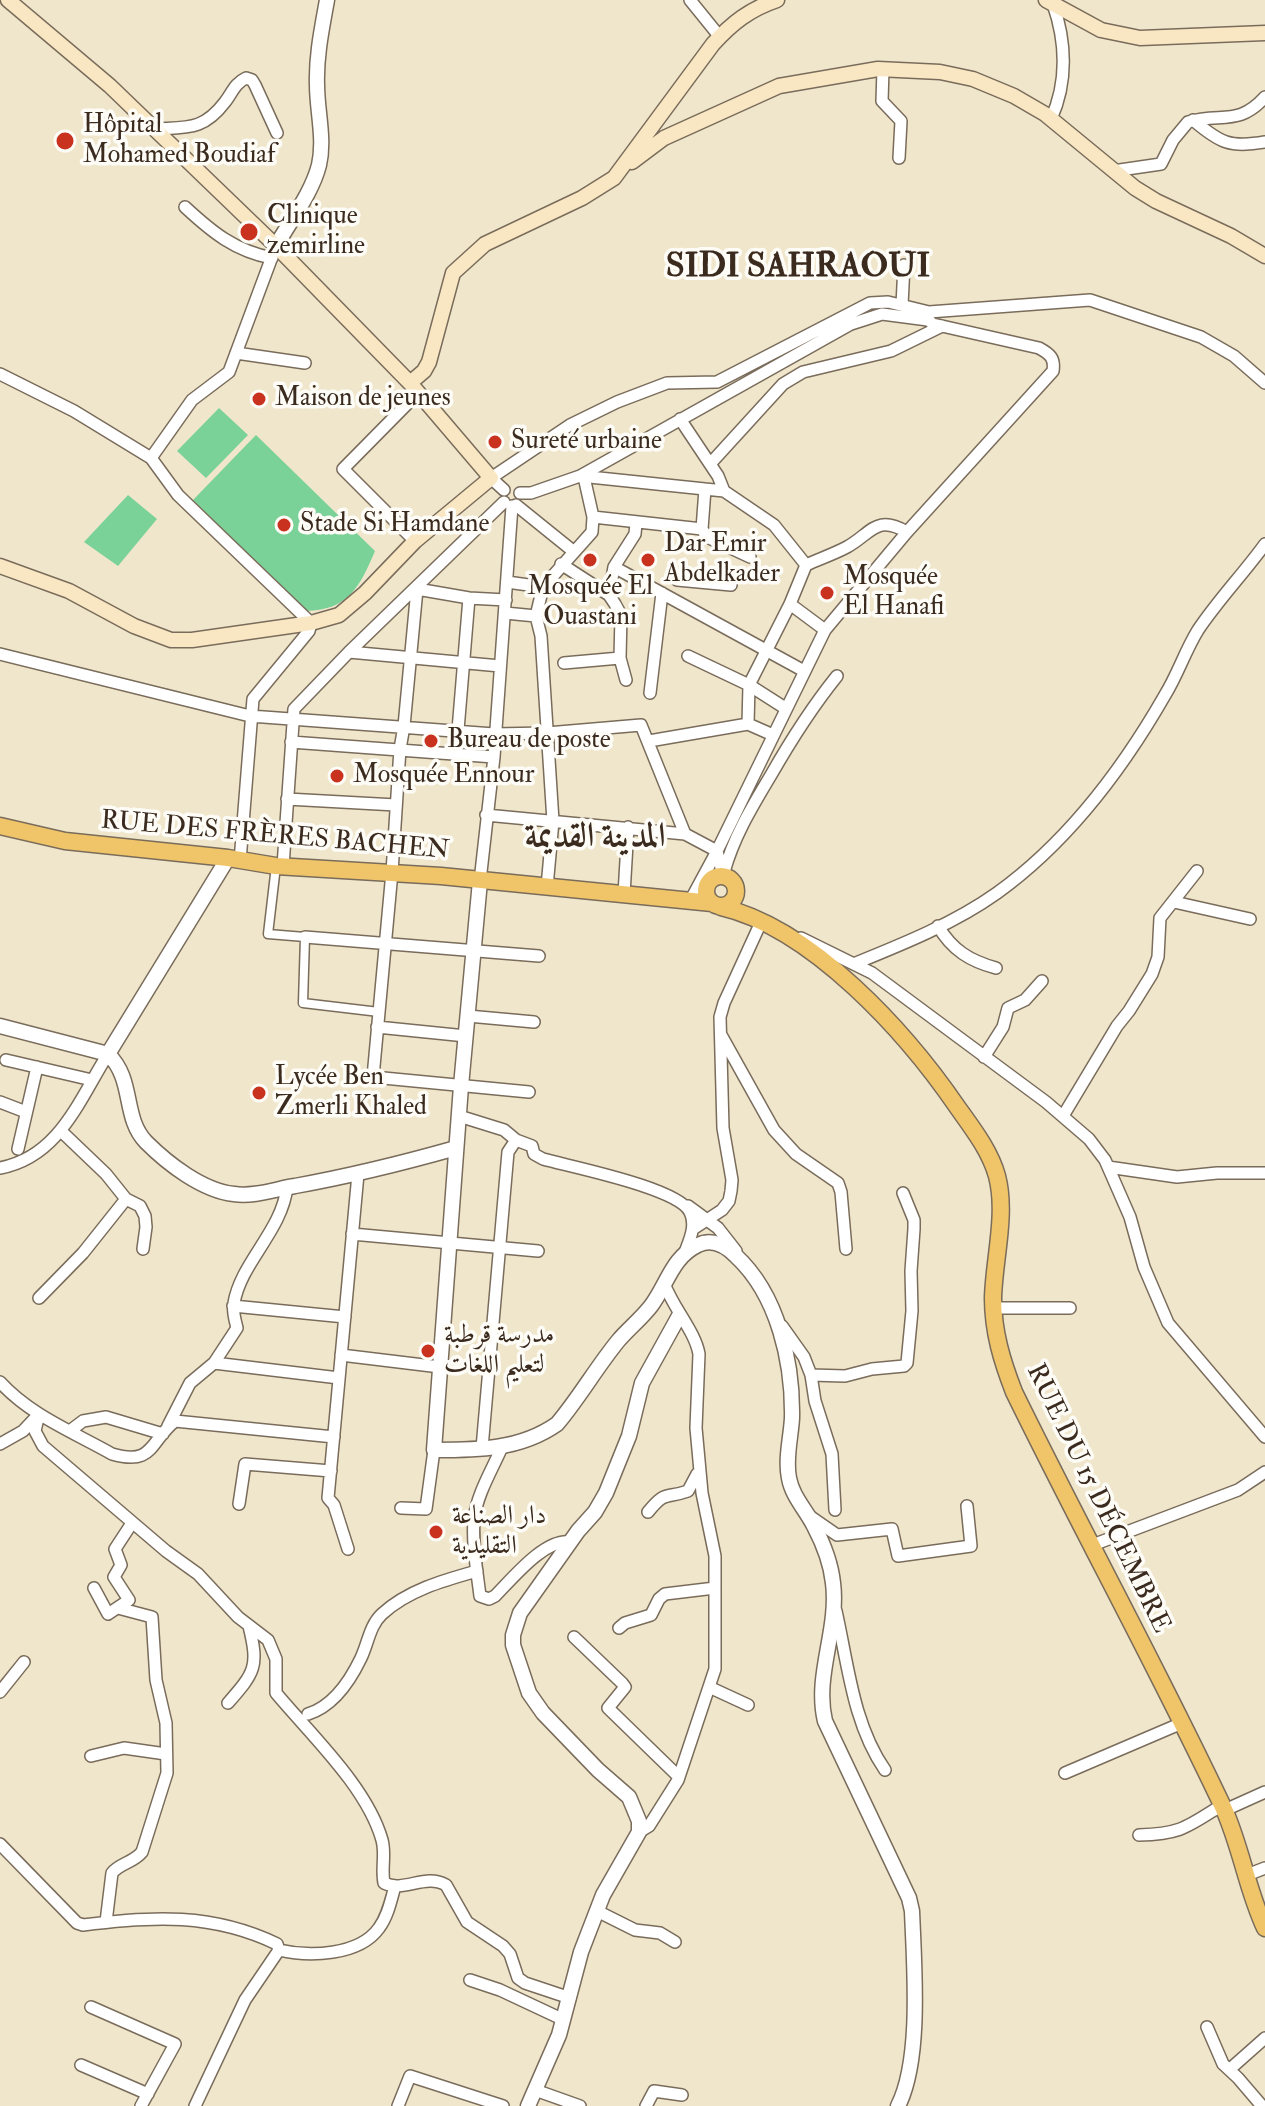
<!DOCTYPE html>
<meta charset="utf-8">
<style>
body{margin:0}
canvas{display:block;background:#f0e6cc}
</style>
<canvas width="1265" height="2106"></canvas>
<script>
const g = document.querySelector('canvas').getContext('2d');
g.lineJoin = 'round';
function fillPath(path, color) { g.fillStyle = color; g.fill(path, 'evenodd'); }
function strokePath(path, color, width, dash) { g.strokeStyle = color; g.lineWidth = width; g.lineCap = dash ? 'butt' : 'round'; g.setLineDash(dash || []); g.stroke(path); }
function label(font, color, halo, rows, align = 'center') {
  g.font = font + ' "IM FELL Double Pica",Amiri,serif'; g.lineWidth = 7; g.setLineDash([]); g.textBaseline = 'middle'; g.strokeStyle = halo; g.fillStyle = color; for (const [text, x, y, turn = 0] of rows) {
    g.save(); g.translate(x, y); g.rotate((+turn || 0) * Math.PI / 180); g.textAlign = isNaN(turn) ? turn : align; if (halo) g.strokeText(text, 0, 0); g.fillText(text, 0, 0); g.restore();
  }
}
const green = new Path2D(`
 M219 408 248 435 206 478 177 451Z
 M256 435 375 551C360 586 349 610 306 611L193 500Z
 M128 495 157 519 118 566 84 542Z`);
const pedestrian = new Path2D(`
 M276 866 268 934 305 937 303 1003 379 1012`);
const minor = new Path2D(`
 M690 0 720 37
 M883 69 882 101 901 121 899 158
 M1051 119C1068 82 1066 41 1053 4
 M1193 120C1220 143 1230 148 1265 142
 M154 129C187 127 203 131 225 102 232 93 235 83 246 78L252 80 255 85 277 133
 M1113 171 1161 164 1173 140 1188 122C1221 112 1238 127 1265 97
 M185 207C212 232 235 251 272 258
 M902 305 904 265
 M236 353 305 363
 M0 374 74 411 151 458 178 495 311 623 309 631 253 699 240 861
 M680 419 718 476 724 491 774 525 806 565C819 559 834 554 847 547 872 533 876 514 907 532
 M151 458 192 400 229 372 276 246
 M710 464 783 384 803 372 891 351 942 326
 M580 476 724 491
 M504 490 491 478 570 425 617 402 667 383 717 382 870 303 888 302 929 312
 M520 493H531L580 476 851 324 882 314 928 320
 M516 505 573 551
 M593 517 702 529 705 489
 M702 529 707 537 750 557
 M415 541 343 469 418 393
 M561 564 609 595 615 604 621 615 620 658 626 680
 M614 567 804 671
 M677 580 731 585
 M507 582 543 587
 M609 595 614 567 635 534 636 523
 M506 600 469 598 417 589 404 726 400 749 392 872 373 1077 529 1092
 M790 604 825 630
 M505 613 536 616 541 636 553 821 547 887
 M536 616 543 587 592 532 593 517 584 477
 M349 652 500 666
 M0 654 250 716 494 734 547 733 641 725 685 834
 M688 656 749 685 785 708
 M564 663 620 658
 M650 693 662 593
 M748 724 749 685 790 604 806 565
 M649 741 748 724 773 735
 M291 742 494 757
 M456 754 469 598
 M287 799 396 805
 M486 815 685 834 717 851 690 901
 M283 866 294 709 349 652 504 502
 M724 872C734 836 752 807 771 775 791 740 812 707 837 676
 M723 876 717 851 825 630 907 532 1053 371C1055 358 1050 354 1039 348L933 324 928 320 929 312 1090 300 1201 337 1234 356 1265 383
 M480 881 494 757 512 506
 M624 894 628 827
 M1174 902 1250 919
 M938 926C952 950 970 961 996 968
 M305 937 539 956
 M801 938 872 973 1046 1102 1089 1139 1105 1160 1130 1217 1144 1267 1168 1323 1265 1437
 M856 963C903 944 955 923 997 893 1068 842 1122 770 1165 695 1178 674 1185 651 1198 630 1218 600 1244 573 1265 544
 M468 1016 534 1022
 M377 1027 466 1036
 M721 1035 774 1130 796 1154 838 1183 841 1192 846 1249
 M984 1057 1003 1027 1008 1008 1025 1000 1042 981
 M6 1060 92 1080
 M0 1102 26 1112
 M459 1116 504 1130 516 1140 532 1146 534 1154 543 1159C572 1167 678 1188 690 1212 697 1226 689 1241 684 1255
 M1063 1116 1117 1026 1129 1011 1152 974 1158 957 1160 918 1197 871
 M61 1131 106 1174 126 1199 140 1206 145 1216 146 1227 143 1249
 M18 1149 37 1067
 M1108 1167 1177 1177 1217 1173H1265
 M0 1168C59 1157 79 1100 108 1054
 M688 1206 718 1228 736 1251
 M693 1229 722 1210 729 1201 731 1191 732 1180 723 1128 720 1017 724 1003 762 920 768 923
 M352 1234 538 1251
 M39 1298 83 1253 126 1199
 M233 1306 345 1317
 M994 1308H1070
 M782 1326 804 1357 811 1375 815 1401 832 1454 835 1510
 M341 1355 440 1367
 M214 1363 339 1378
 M811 1375 845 1376 872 1369 904 1366 907 1363 912 1311 911 1271 914 1229V1220L903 1193
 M0 1382C30 1415 73 1432 112 1454 154 1466 149 1442 175 1421L334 1437
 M168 1426 190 1383 214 1363 237 1328C235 1320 232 1310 234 1303 241 1262 282 1231 287 1187
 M71 1430 83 1421 106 1417 163 1434
 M0 1444 23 1431 39 1414 35 1431 43 1446 166 1551 198 1574 238 1617 268 1640 276 1659V1693C311 1735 367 1787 382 1840 386 1854 381 1869 384 1883 404 1893 425 1873 446 1885L467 1922 503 1946 510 1954 518 1978 525 1983 570 1998
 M502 1447C492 1470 477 1494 474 1519 472 1545 477 1571 480 1596L489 1599 495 1596C512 1579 545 1538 570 1542
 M482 1448 508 1152 516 1140
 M239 1504 245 1464 331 1471
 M401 1508 426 1509 434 1450
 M648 1512C666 1490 665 1499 688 1491L697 1474
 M811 1517 837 1535 892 1529 898 1556 971 1546 967 1506
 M1090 1546 1238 1490 1265 1472
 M348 1549 334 1505 328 1498 358 1174
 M94 1588 108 1614 129 1600 114 1577 121 1565 115 1549 132 1523
 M836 1611C848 1664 853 1724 885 1770
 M619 1628 625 1623 651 1615 659 1599 665 1594 715 1588
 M574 1637 622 1683 625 1687 608 1708 679 1777
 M709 1687 748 1705
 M0 1692 24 1662
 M228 1703C255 1672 259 1667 249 1626
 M308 1714C334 1706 350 1681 361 1658 368 1643 370 1625 382 1614 408 1590 445 1580 477 1571
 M91 1756 124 1748 166 1754
 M1065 1773 1182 1723
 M1225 1810 1265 1792
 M639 1832 649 1826 678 1780 715 1669V1556L702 1493 696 1428 699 1354C695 1331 673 1308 664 1283
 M1139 1835C1181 1834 1187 1827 1222 1805
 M0 1844 77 1923 83 1925C152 1916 213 1913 277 1944L279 1950 245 2000 195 2106
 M1247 1875 1265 1868
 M597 1911 635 1930 660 1933 675 1942
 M106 1922 112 1873C120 1863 133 1863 142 1852L167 1773 166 1723 156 1680 152 1617 118 1608
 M279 1950C309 1957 359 1956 379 1928 388 1916 391 1900 395 1886
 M470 1980 500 1990 564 2020
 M91 2007 175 2044 141 2106
 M1207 2027 1223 2064 1238 2078 1262 2106
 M81 2065 148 2094
 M1230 2069 1265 2038
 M535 2090 580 2106
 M398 2106 410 2076 503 2106
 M646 2106 654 2091 682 2095`);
const tertiary = new Path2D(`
 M276 246C290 221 312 193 319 165 325 139 317 111 317 85 316 56 322 28 327 0
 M480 881 461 1086 434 1450C477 1450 520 1450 557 1424 579 1398 596 1368 618 1341 628 1329 641 1319 651 1306 667 1285 672 1257 698 1245 712 1238 726 1246 736 1256 778 1295 793 1362 792 1418 791 1437 785 1459 789 1478 792 1496 806 1510 814 1526 823 1543 831 1564 833 1583 839 1630 814 1675 825 1721L909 1898 912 1911C914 1965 922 2059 898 2106
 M0 1026 108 1054C135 1080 122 1117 146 1142 168 1164 203 1191 234 1194 254 1197 276 1189 295 1186 350 1176 403 1163 456 1148
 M108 1054 228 858
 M528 2106 559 2035 581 1952 603 1895 639 1832V1821L629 1797 598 1770 543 1713 529 1693 513 1645V1635L520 1613 578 1531 595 1512 606 1493 629 1436 642 1383 679 1316`);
const secondary = new Path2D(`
 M8 0 110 86 276 246 410 383
 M1046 0 1101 30 1140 38 1265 33
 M632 162 664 138 779 86 878 69 940 72 973 79 1014 96 1045 114 1135 188 1156 201 1231 236 1265 256
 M0 566 69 591 134 626 171 640H192L311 623 339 615 365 593 415 541 491 478 410 383 424 371 429 362 453 273 485 244 582 198 614 178 713 44C732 23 750 9 777 0`);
const primary = new Path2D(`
 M0 826 65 841 228 858 276 866 441 876 712 903
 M706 891a15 15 0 1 1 30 0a15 15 0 1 1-30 0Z
 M721 907C812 928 906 1032 958 1108 973 1129 990 1151 997 1176 1007 1214 994 1259 993 1298 993 1332 1002 1361 1014 1392 1082 1531 1157 1667 1223 1807 1241 1846 1247 1890 1265 1928`);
const markers = [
 [65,141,10,"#c8321e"],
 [249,232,10,"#c8321e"],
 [259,399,8,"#c8321e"],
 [495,442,8,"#c8321e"],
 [284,525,8,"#c8321e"],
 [590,560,8,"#c8321e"],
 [648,560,8,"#c8321e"],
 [827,593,8,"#c8321e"],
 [431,741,8,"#c8321e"],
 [337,776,8,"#c8321e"],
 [259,1093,8,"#c8321e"],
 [428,1351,8,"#c8321e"],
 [436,1532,8,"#c8321e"]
];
const poiNames = [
 ["Hôpital",83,126],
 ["Mohamed Boudiaf",83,156],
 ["Clinique",267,217],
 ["zemirline",267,247],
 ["Maison de jeunes",275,399],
 ["Sureté urbaine",511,442],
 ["Stade Si Hamdane",300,525],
 ["Dar Emir",664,545],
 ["Abdelkader",664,575],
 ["Mosquée",843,578],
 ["El Hanafi",843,608],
 ["Mosquée El",590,588,"center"],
 ["Ouastani",590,618,"center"],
 ["Bureau de poste",447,741],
 ["Mosquée Ennour",353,776],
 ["Lycée Ben",275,1078],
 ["Zmerli Khaled",275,1108],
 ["مدرسة قرطبة",444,1336],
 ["لتعليم اللغات",444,1366],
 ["دار الصناعة",452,1517],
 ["التقليدية",452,1547]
];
const streetNames = [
 ["RUE DES FRÈRES BACHEN",275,837,5],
 ["RUE DU 15 DÉCEMBRE",1097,1499,64]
];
const districtNames = [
 ["SIDI SAHRAOUI",798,269],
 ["المدينة القديمة",595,839]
];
fillPath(green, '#7ad298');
strokePath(pedestrian, '#7a6c5b', 11);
strokePath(minor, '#7a6c5b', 14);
strokePath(tertiary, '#7a6c5b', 17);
strokePath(secondary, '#7a6c5b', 17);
strokePath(primary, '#7a6c5b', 19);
strokePath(pedestrian, '#fff', 8);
strokePath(minor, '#fff', 11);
strokePath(tertiary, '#fff', 14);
strokePath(secondary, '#f9e7c3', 14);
strokePath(primary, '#f0c469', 16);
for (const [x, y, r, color] of markers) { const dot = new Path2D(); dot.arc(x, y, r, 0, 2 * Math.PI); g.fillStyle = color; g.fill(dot); strokePath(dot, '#fdfcf7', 3); }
label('26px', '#3b2a1e', '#fdfcf7', poiNames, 'left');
label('26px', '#3b2a1e', '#fdfcf7', streetNames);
label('bold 34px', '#3b2a1e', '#fdfcf7', districtNames);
</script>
